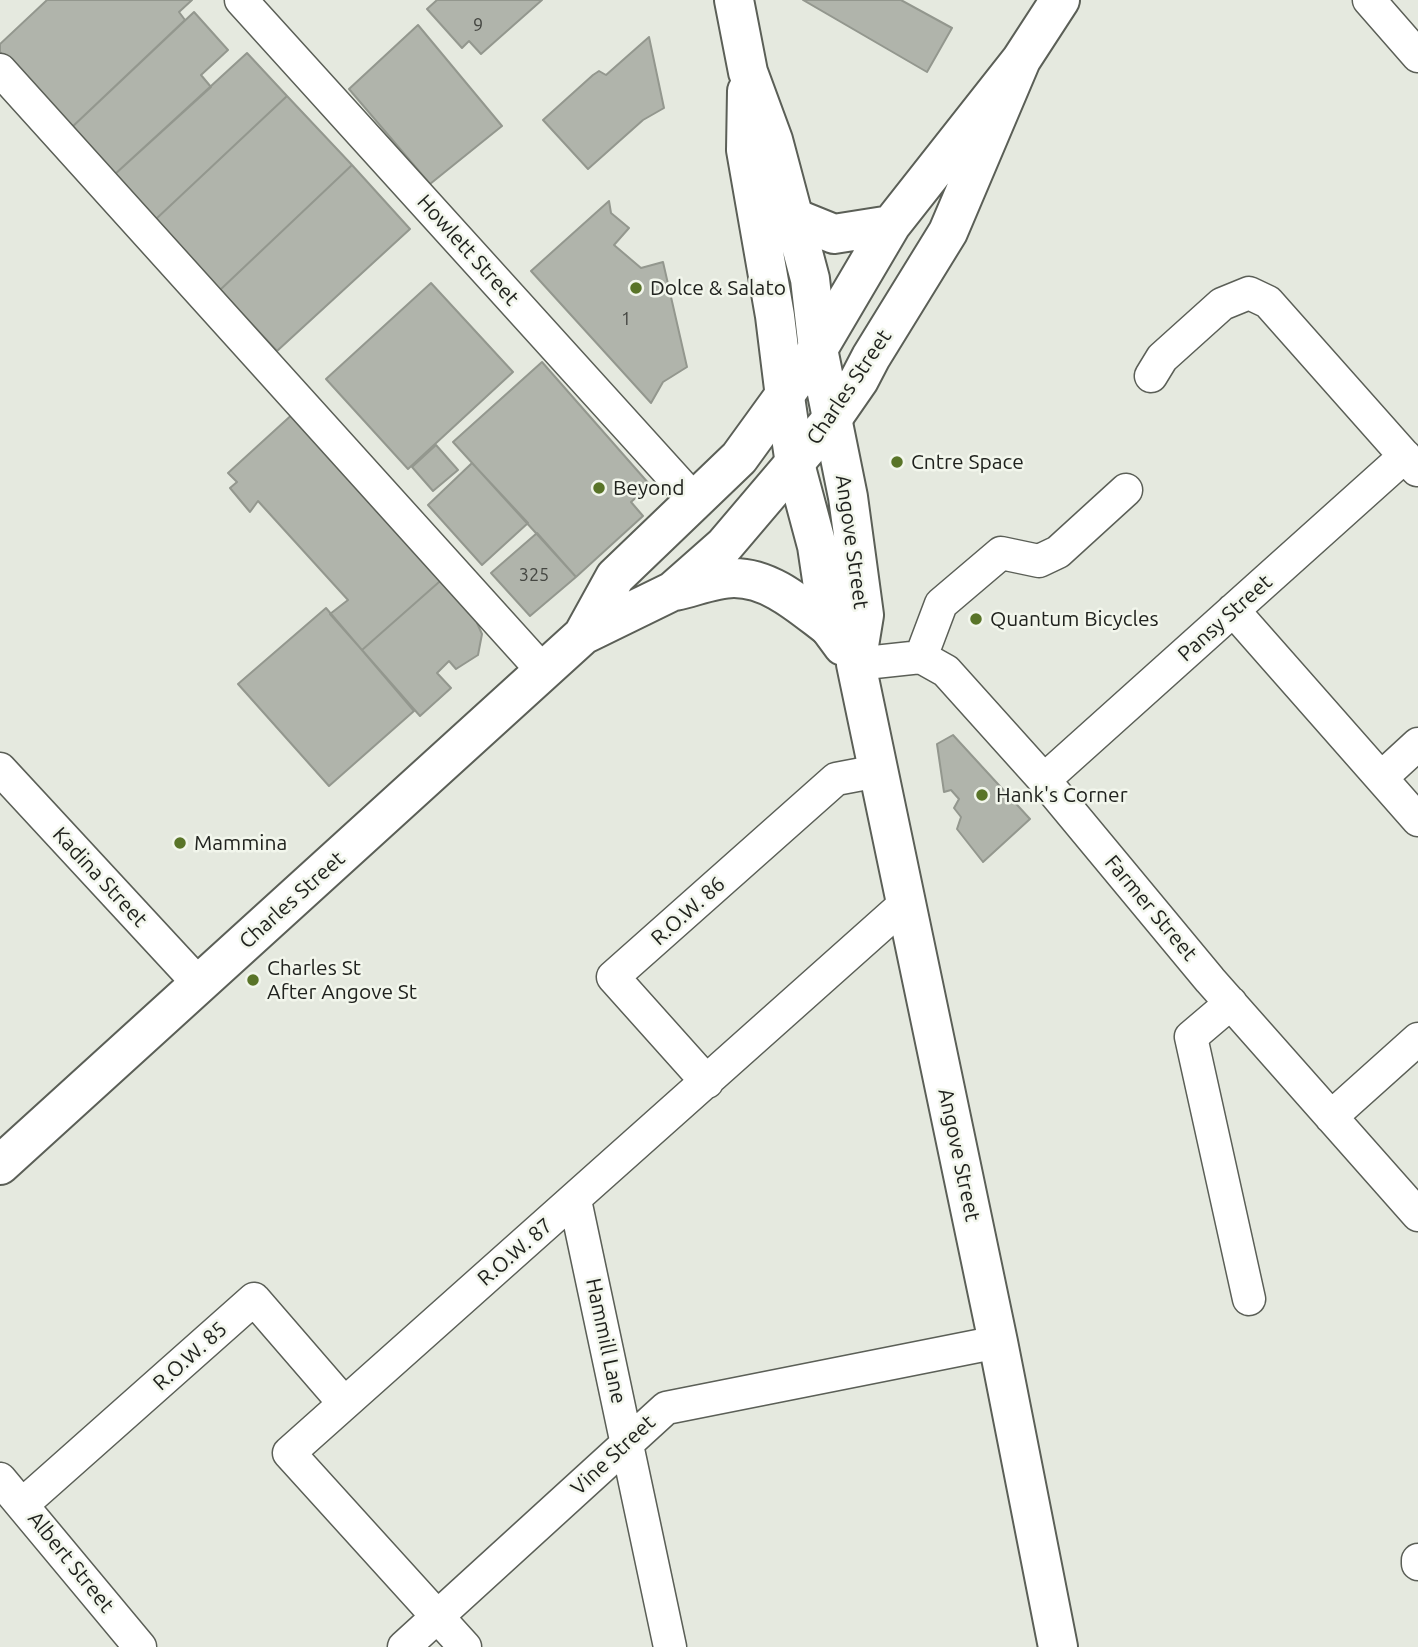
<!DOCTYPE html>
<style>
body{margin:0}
canvas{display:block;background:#e5e9df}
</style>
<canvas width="1418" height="1647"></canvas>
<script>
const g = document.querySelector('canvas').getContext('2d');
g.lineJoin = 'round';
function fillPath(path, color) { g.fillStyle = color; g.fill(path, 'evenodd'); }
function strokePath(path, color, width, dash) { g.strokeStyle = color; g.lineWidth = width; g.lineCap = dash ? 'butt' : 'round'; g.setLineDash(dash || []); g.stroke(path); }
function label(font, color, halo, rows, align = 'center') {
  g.font = font + ' Ubuntu,sans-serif'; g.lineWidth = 5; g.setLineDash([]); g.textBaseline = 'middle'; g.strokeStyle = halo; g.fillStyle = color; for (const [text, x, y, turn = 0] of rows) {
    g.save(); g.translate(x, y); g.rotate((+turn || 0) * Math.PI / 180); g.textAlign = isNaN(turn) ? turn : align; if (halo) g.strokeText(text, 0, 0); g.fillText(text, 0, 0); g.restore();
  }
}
const building = new Path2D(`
 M47 0H192L179 12 185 20 70 129 0 52V44Z
 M437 0H542L481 54 469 41 462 48 427 9Z
 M803 0H901L952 28 927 72Z
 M194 12 228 50 201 75 211 87 114 175 70 129Z
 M418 25 502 126 430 184 349 89Z
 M649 37 664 108 643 120 588 169 543 120 593 75 599 71 606 75Z
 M247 53 287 96 156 219 114 175Z
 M287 96 352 165 220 290 156 219Z
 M352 165 410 229 277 351 220 290Z
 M609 201 611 213 629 228 614 245 641 268 663 262 687 367 663 382 651 403 531 271Z
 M431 283 513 372 408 469 326 379Z
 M542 362 650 485 631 502 643 516 576 577 453 442Z
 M296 411 447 575 362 650 330 614 348 600 258 501 250 512 230 488 237 482 228 473Z
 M436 445 458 470 433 491 412 467Z
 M472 463 528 523 482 565 428 505Z
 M537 533 576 577 530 616 491 573Z
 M447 575 484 613 477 623 482 634 478 655 456 669 449 661 437 673 451 688 420 716 362 650Z
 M326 608 414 711 329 786 238 684Z
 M953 735 1030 819 983 862 957 829 961 817 954 808 959 799 951 790 944 792 937 744Z`);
const minor = new Path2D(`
 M241 0 695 501
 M1369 0 1418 56
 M0 70 543 671
 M1151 376 1162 358 1222 304 1249 293 1268 302 1417 470
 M1233 610 1418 820
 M921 657 941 604 1001 553 1039 561 1058 552 1126 490
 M856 664 921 657 946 671 1044 780 1210 980 1418 1215
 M0 769 200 985
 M1381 778 1418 744
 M1044 780 1405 456
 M1231 1003 1191 1037 1249 1299
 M707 1082 613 977 836 779 878 771
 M1331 1117 1418 1039
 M575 1200 670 1647
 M0 1479 140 1647
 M23 1504 254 1299 344 1403
 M1418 1560V1564
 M404 1647 666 1408 998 1342
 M465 1647 289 1453 906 903`);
const major = new Path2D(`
 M734 0 748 72 773 140 810 279 818 349 848 497 864 615 856 664 998 1342 1058 1647
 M747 91 746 150 775 316 785 397 795 464 817 546 829 627 843 646`);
const highway = new Path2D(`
 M792 217 834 234 891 225
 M675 591C694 587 715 578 734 578 771 578 801 606 829 627
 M583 635 615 577 739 458 818 349 891 225 1021 60 1060 0
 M0 1165 583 635 673 591 724 546 832 419 859 380 871 357 948 232 1021 60`);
const markers = [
 [636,288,7,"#597428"],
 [897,462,7,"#597428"],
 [599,488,7,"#597428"],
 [976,619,7,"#597428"],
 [982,795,7,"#597428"],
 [180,843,7,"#597428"],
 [253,980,7,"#597428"]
];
const numberNames = [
 ["9",478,25],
 ["1",626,319],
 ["325",534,575]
];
const streetNames = [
 ["Howlett Street",468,250,48],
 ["Charles Street",849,387,-56],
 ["Angove Street",852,542,82],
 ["Pansy Street",1225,618,-42],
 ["Kadina Street",100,877,47],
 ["Charles Street",292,900,-42],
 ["Farmer Street",1151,908,50],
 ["R.O.W. 86",688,911,-42],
 ["Angove Street",959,1155,78],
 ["R.O.W. 87",515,1252,-41],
 ["Hammill Lane",606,1341,78],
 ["R.O.W. 85",190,1356,-42],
 ["Vine Street",613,1455,-43],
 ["Albert Street",71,1562,51]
];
const poiNames = [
 ["Dolce & Salato",650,288],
 ["Cntre Space",911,462],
 ["Beyond",613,488],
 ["Quantum Bicycles",990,619],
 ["Hank's Corner",996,795],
 ["Mammina",194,843],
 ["Charles St",267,968],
 ["After Angove St",267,992]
];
fillPath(building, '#b0b4ab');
strokePath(building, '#93978e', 2);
strokePath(minor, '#5b5f57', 35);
strokePath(major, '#5b5f57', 42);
strokePath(highway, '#5b5f57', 42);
strokePath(minor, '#fff', 32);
strokePath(major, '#fff', 38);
strokePath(highway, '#fff', 38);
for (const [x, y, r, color] of markers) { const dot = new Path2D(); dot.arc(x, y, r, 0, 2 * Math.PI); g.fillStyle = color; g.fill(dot); strokePath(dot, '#f2f6ec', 2.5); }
label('18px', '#444641', null, numberNames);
label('21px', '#20221e', '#f2f6ec', streetNames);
label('21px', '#20221e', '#f2f6ec', poiNames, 'left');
</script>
